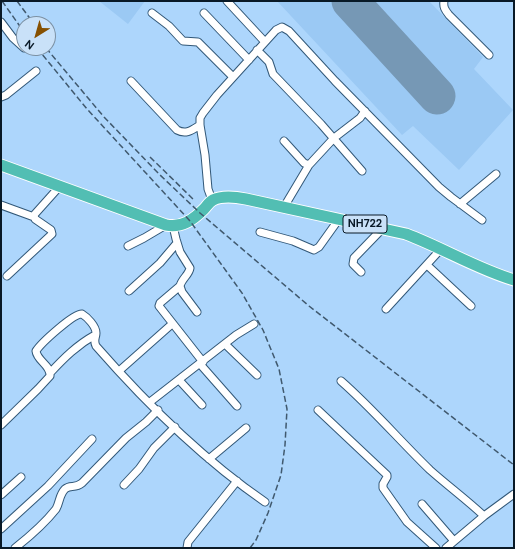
<!DOCTYPE html>
<style>
body{margin:0}
#map{position:relative;width:515px;height:549px;overflow:hidden;background:#add6fc;font-family:"DM Sans",sans-serif}
canvas{display:block}
.frame{position:absolute;inset:0;border:2px solid #091926;pointer-events:none}
.north{position:absolute;left:16px;top:16px;width:40px;height:40px;box-sizing:border-box;background:#c9e1f8;border:1px solid #7c91a4;border-radius:50%;rotate:217deg;font-size:11px;font-weight:700;line-height:16px;text-align:center;color:#091926}
.north::after{content:'';display:block;margin:auto;width:14px;height:18px;background:#865000;clip-path:polygon(50% 0,100% 100%,50% 72%,0 100%)}
</style>
<div id="map">
<canvas width="515" height="549"></canvas>
<div class="frame"></div>
<div class="north">N</div>
</div>
<script>
const g = document.querySelector('canvas').getContext('2d');
g.lineJoin = 'round';
function fillPath(path, color) { g.fillStyle = color; g.fill(path, 'evenodd'); }
function strokePath(path, color, width, dash) { g.strokeStyle = color; g.lineWidth = width; g.lineCap = dash ? 'butt' : 'round'; g.setLineDash(dash || []); g.stroke(path); }
function label(font, color, halo, rows, align = 'center') {
  g.font = font + ' "DM Sans",sans-serif'; g.lineWidth = 3; g.setLineDash([]); g.textBaseline = 'middle'; g.strokeStyle = halo; g.fillStyle = color; for (const [text, x, y, turn = 0] of rows) {
    g.save(); g.translate(x, y); g.rotate((+turn || 0) * Math.PI / 180); g.textAlign = isNaN(turn) ? turn : align; if (halo) g.strokeText(text, 0, 0); g.fillText(text, 0, 0); g.restore();
  }
}
const built = new Path2D(`
 M99 1H145L128 24Z
 M277 1H429L483 57 474 69 513 110 459 170 413 126 402 135Z`);
const runway = new Path2D(`
 M350 1 437 96`);
const minor = new Path2D(`
 M227 1 265 42
 M444 1C443 7 445 10 449 15L489 55
 M152 13 169 26 183 41 198 42 233 77
 M204 13 249 60
 M1 22 13 38 24 48
 M257 50 269 62 273 74 321 124 362 171
 M131 81 177 130C186 135 192 130 200 125
 M1 97 6 95 36 71
 M284 141 304 163 309 165 334 138 360 118 365 111
 M212 200 208 189 205 155 200 125V118L203 113 217 95 276 30 282 27 289 31 335 81 439 187 451 197 482 220
 M460 204 496 174
 M1 205 34 217
 M284 207 309 165
 M173 226 176 239 180 252 190 268C189 275 182 278 180 286L182 292 197 312
 M260 232 293 241 314 250 319 247 339 219
 M128 246 144 238 166 225
 M427 265 471 306
 M361 272 353 264 354 258 383 228
 M7 276 52 234 51 230 35 219 34 215 60 186
 M180 286 160 303 159 306 203 362
 M129 291 160 263 177 243
 M386 309 441 249
 M225 344 257 375
 M200 364 237 406
 M119 371 172 324
 M50 373C64 358 77 345 95 335
 M179 380 202 405
 M341 381C373 409 400 441 430 470 448 486 467 500 484 516
 M150 402 236 335 254 324
 M318 410 387 475V477L383 484V488L407 522 436 548
 M1 425 38 389 50 376C51 365 37 361 36 351 41 343 74 313 82 314 87 317 96 326 96 333 96 338 93 340 96 346 145 402 204 460 265 502
 M209 459 246 428
 M124 485 139 469 154 448 175 427
 M1 495 21 477
 M422 504 454 541
 M1 529 48 486 92 439
 M15 548C29 537 45 523 56 509 60 502 59 495 65 489 70 484 75 489 82 483L126 438 146 422 158 410
 M187 548 188 542 237 481
 M446 548 484 516 514 494`);
const highway = new Path2D(`
 M1 165 166 225C182 228 193 220 204 209 207 206 209 202 213 200 223 195 236 197 246 199L406 234C443 248 477 269 514 280`);
const rail = new Path2D(`
 M2 1 24 32
 M17 1 34 24
 M37 48 87 109 190 221 242 293 263 330 279 369 287 409 285 445 281 475 268 513 256 540 250 548
 M46 48 104 117 160 175 200 213 309 306 514 465
 M150 157 193 199`);
const shields = [
 [365,224,44]
];
const shieldNames = [
 ["NH722",365,224]
];
fillPath(built, '#9bc9f4');
strokePath(runway, '#7698b5', 37);
strokePath(minor, '#325878', 9);
strokePath(highway, '#fff', 13);
strokePath(minor, '#fff', 7);
strokePath(highway, '#52beb3', 11);
strokePath(rail, '#40596e', 1.5, [6, 3]);
for (const [x, y, w] of shields) { const box = new Path2D(); box.roundRect(x - w / 2, y - 9, w, 18, 3); g.fillStyle = '#c9e1f8'; g.fill(box); strokePath(box, '#091926', 1); }
label('bold 11px', '#091926', null, shieldNames);
</script>
